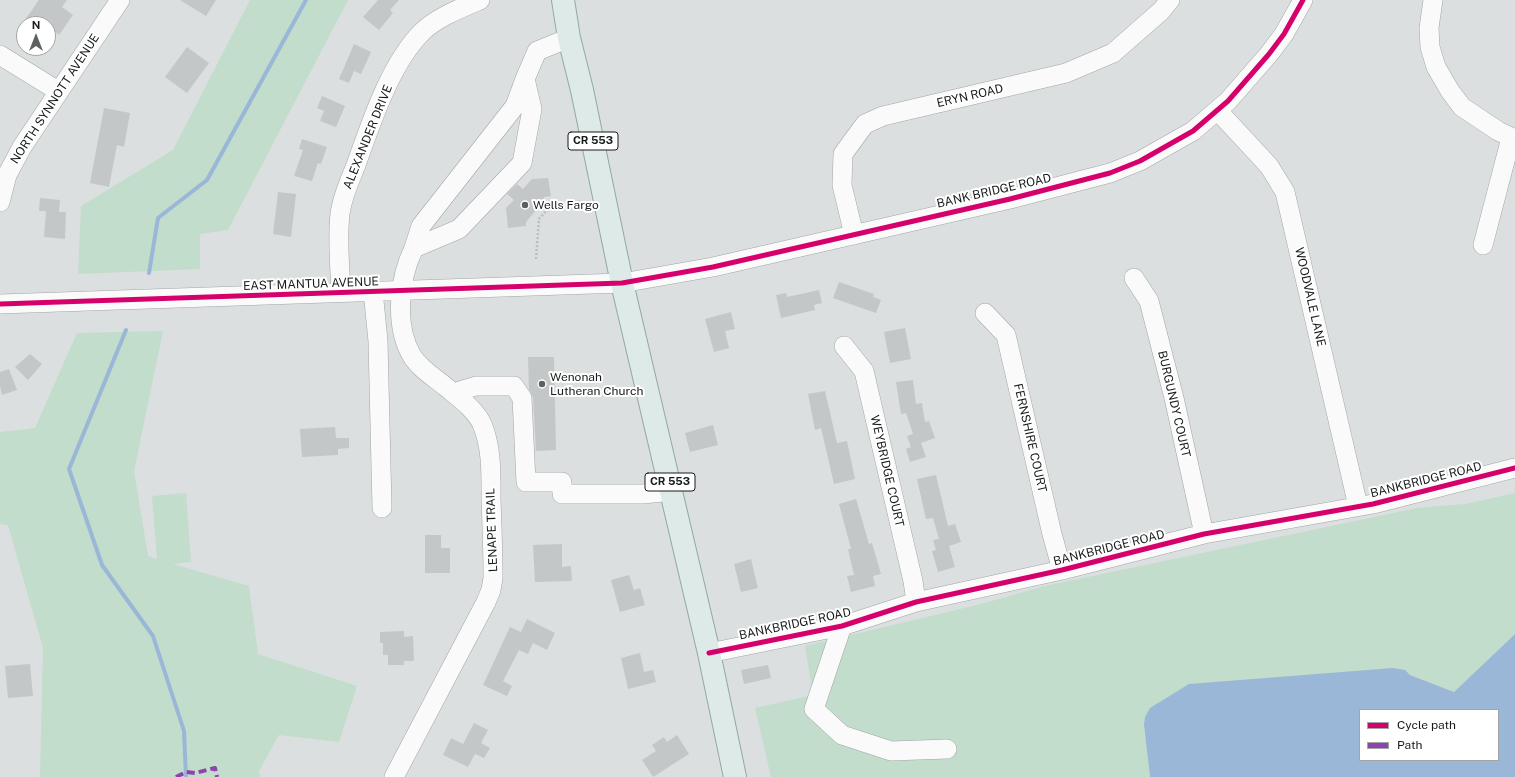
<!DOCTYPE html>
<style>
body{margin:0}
#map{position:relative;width:1515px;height:777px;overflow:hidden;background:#dbdfdf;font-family:"Public Sans",sans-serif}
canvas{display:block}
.legend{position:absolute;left:1359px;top:709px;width:140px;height:52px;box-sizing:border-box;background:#fff;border:1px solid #a3a4a4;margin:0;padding:5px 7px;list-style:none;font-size:12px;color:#181b1b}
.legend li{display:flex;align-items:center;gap:8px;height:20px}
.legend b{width:20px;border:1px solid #a3a4a4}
.north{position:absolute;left:16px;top:16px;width:40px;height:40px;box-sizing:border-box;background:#fff;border:1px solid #a3a4a4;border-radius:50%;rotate:0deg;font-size:11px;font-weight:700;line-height:16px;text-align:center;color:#181b1b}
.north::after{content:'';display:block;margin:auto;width:14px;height:18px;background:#5c6060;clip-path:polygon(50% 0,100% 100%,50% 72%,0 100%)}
</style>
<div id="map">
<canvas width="1515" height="777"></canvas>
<ul class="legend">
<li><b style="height:5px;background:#d6006c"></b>Cycle path</li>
<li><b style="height:5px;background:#8e44ad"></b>Path</li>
</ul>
<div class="north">N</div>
</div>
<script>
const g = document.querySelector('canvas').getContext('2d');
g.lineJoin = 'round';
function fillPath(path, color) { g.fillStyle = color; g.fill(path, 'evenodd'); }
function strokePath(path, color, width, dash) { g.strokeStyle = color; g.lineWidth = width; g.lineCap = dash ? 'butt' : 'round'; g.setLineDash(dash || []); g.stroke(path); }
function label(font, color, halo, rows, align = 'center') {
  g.font = font + ' "Public Sans",sans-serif'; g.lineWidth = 4; g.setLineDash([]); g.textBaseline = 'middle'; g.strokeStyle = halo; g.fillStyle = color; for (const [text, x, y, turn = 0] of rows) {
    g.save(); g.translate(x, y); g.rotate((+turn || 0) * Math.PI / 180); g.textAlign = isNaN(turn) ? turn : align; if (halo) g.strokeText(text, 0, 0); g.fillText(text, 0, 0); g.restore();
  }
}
const green = new Path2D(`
 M250 0H348L228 230 200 234V269L78 274 81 206 173 150Z
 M163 331 134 471 148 556 157 559 152 496 186 493 191 562 173 564 249 586 258 654 357 686 339 742 279 735 259 771 260 777H40L43 648 8 525 0 524V432L35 428 77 333Z
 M1515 493V634L1454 692 1393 668 1144 727 1150 777H771L755 708 813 695 805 646 981 604 1045 586 1417 508 1465 504Z`);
const water = new Path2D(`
 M1515 634V777H1150L1144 725 1145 717 1150 708 1189 684 1393 668 1405 670 1410 675 1454 692ZM1360 710H1498V760H1360Z`);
const stream = new Path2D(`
 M149 273 158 218 207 180 306 0
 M126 330 69 469 102 565 153 636 184 731 186 777`);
const building = new Path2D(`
 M39 0H67L62 7 73 15 59 35 48 27V24H22Z
 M180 0H216L206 16Z
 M378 0H399L390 10 393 13 379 30 363 17Z
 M354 44 371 52 361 74 354 71 349 83 339 79Z
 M187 47 209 63 187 93 165 77Z
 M322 96 345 106 336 127 320 121 324 111 317 108Z
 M104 108 130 113 124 147 117 145 109 187 90 183Z
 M302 139 327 147 321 164 318 163 312 181 294 176 303 150 299 149Z
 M548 178 551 196 544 197 543 202 526 222V226L508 228 506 208 514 200 507 194 517 184 523 189 532 179Z
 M278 192 296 194 291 237 273 234Z
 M40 198 60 200 59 212H66L65 239 44 237 46 211H39Z
 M839 282 874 294 873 297 881 300 876 313 833 298Z
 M819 290 822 303 814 305 815 310 781 318 776 295 786 293 787 297Z
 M731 312 735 329 725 331 729 348 714 352 705 319Z
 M905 328 911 359 890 363 884 332Z
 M30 354 42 364 28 380 15 367Z
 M528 357H554L556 450 536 451 533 397 529 389Z
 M9 369 17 390 2 395 0 386V372Z
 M913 380 916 404 922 403 925 422 929 421 935 438 921 443 926 457 910 462 906 449 911 447 907 436 913 434 906 413 901 414 896 382Z
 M825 391 837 443 847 441 855 479 834 484 821 428 815 430 808 394Z
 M713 425 718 445 690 452 685 433Z
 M335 427 336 438H349V448L338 449V455L302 457 300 429Z
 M936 475 948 526 955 524 961 542 949 546 955 567 938 572 932 551 936 550 933 540 939 539 933 518 926 519 917 479Z
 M856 499 869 544 872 543 881 574 873 576 875 586 851 592 847 576 854 575 848 549H851L839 504Z
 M425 535H441V548H450V573H425Z
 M562 544V567L571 566 572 581 535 582 533 545Z
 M751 559 758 588 741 592 734 564Z
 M629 575 634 590 640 588 645 605 620 612 611 580Z
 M527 619 555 633 547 650 533 643 528 654 519 650 503 681 512 686 507 696 483 685 510 627 521 632Z
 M404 631V637L413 636 414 661H404V665H388V655H383V643H380V632Z
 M640 653 644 672 653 670 656 682 628 689 621 658Z
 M30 664 33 696 8 698 5 666Z
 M768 665 771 678 744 684 741 670Z
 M474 723 488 730 481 743 490 748 484 758 475 754 468 767 443 755 451 738 463 744Z
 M677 735 689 754 653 777 642 760 656 751 652 745 664 737 667 742Z`);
const path = new Path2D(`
 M536 259 539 219 546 211 581 201`);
const minor = new Path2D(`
 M1433 0 1429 28 1430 47 1436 67 1450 91 1462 107 1498 131 1515 139
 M0 55 58 91
 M1218 111 1269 166 1285 192 1358 506
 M0 202 7 175 22 147 120 0
 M854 235 842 185 843 154 865 124 883 116 1066 73 1113 53 1161 11 1170 0
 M1483 245 1511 138
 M414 248 421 226 515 106 525 79
 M1134 278 1149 301 1174 398 1204 534
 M373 291 378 341 382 508
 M341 292C340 266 337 240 340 214 342 197 350 180 356 165 371 123 390 64 422 32 436 18 461 8 480 0
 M0 304 622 283 713 267 1010 199 1110 173 1140 161 1193 131 1228 101 1269 54 1284 34 1303 0
 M985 313 1006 335 1052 534 1062 570
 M844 346 864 371 913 581 916 602
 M453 393 476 386H514L522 398 526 482H562V494H643L672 491
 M842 626 814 709 842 735 891 751 947 749
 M709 653 842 626 916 602 1062 570 1204 534 1373 504 1515 468
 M394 777 486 602 491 590 493 578C493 552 492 525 491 499 491 474 492 448 482 424 475 409 458 397 446 387 435 378 420 369 412 356 394 326 399 278 414 248L459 229 522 163 532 109 525 79 537 51 569 38`);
const major = new Path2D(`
 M563 0 569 38 582 90 622 283 709 653 735 777`);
const quiet = new Path2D(`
 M176 777 186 772 195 773 215 768 217 777`);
const cycleway = new Path2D(`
 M0 304 622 283 713 267 1010 199 1110 173 1140 161 1193 131 1228 101 1269 54 1284 34 1303 0
 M709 653 842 626 916 602 1062 570 1204 534 1373 504 1515 468`);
const markers = [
 [525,205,4,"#5c6060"],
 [542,384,4,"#5c6060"]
];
const shields = [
 [593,141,50],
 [670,482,50]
];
const shieldNames = [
 ["CR 553",593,141],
 ["CR 553",670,482]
];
const streetNames = [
 ["ERYN ROAD",970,96,-13],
 ["NORTH SYNNOTT AVENUE",55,99,-57],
 ["ALEXANDER DRIVE",368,137,-68],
 ["BANK BRIDGE ROAD",994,191,-13],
 ["EAST MANTUA AVENUE",311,284,-2],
 ["WOODVALE LANE",1310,297,77],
 ["BURGUNDY COURT",1174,404,77],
 ["FERNSHIRE COURT",1030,438,77],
 ["WEYBRIDGE COURT",887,471,77],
 ["BANKBRIDGE ROAD",1426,480,-14],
 ["LENAPE TRAIL",492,530,-92],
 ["BANKBRIDGE ROAD",1109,548,-14],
 ["BANKBRIDGE ROAD",795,624,-12]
];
const poiNames = [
 ["Wells Fargo",533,205],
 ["Wenonah",550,377],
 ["Lutheran Church",550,391]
];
fillPath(green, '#c2ddcb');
fillPath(water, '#9bb7d7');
strokePath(stream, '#9bb7d7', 4);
fillPath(building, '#c4c7c8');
strokePath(minor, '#a2a5a6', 20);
strokePath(major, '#92a8a5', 24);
strokePath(path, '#bcbdbd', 2.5, [2, 2]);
strokePath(minor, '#fafafa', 19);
strokePath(major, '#deeae8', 22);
strokePath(quiet, '#8e44ad', 4, [8, 4]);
strokePath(cycleway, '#d6006c', 5);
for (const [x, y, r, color] of markers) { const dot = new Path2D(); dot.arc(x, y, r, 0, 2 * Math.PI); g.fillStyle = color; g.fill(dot); strokePath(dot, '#fff', 1.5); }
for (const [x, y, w] of shields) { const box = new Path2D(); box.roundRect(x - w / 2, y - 9, w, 18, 3); g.fillStyle = '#fff'; g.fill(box); strokePath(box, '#181b1b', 1); }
label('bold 11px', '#181b1b', null, shieldNames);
label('12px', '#181b1b', '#fff', streetNames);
label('12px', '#181b1b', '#fff', poiNames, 'left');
</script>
